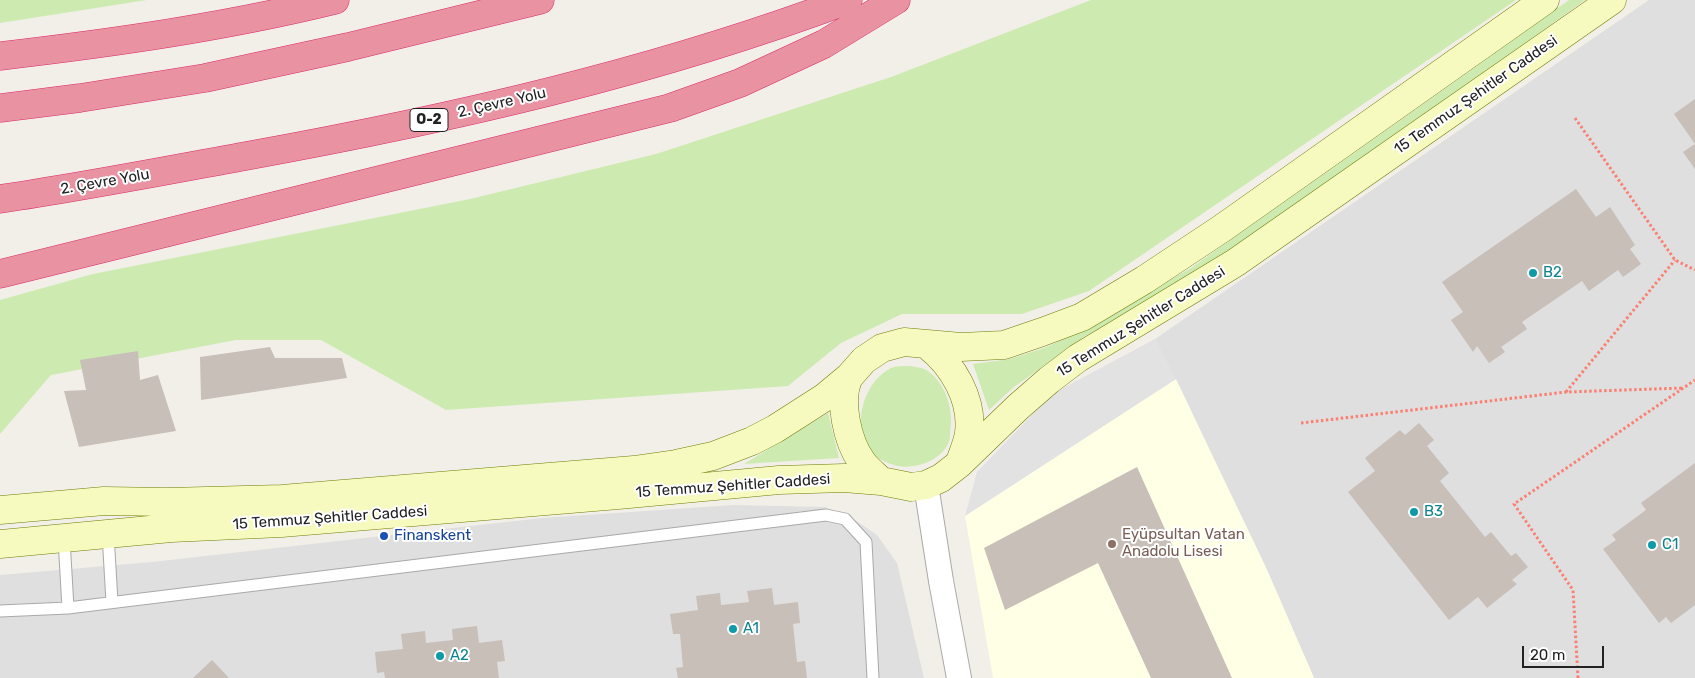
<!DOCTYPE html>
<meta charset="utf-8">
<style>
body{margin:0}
#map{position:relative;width:1695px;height:678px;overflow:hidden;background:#f2efe9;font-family:Rubik,sans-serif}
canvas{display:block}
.scale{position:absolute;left:1522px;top:646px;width:82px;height:22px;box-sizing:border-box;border:2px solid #222;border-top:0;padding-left:6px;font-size:15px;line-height:18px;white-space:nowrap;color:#222;-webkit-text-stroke:4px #fff;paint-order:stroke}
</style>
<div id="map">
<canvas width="1695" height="678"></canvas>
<div class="scale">20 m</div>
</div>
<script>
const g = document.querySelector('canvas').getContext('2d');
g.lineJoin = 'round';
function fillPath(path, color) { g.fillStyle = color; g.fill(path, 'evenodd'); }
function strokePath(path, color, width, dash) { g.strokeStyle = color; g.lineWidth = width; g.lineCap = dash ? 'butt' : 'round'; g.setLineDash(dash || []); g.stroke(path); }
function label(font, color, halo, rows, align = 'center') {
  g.font = font + ' Rubik,sans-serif'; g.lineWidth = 4; g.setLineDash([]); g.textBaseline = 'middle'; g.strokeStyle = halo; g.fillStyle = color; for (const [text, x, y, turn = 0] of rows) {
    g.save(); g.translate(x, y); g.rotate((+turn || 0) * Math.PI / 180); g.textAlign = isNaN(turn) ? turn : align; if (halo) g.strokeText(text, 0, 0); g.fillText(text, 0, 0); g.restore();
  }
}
const residential = new Path2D(`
 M1649 0H1695V678H1314L1263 561 1155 339Z
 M734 505 825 507 855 520 877 535 897 563 924 678H0V575L152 562 542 518Z`);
const education = new Path2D(`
 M1176 379 1268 572 1314 678H993L965 516Z`);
const grass = new Path2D(`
 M0 0H147L0 23Z
 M1091 0H1516L1089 291 1022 314H902L841 343 788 386 446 410 321 340H236L51 375 0 434V300L93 274 470 199 656 154 891 77Z
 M1569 0H1585L1471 82 1195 275 1130 313 1085 336 1014 387 989 410 973 364 1010 359 1044 348 1081 331 1191 268 1466 74Z
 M910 366C916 367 924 368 928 371 947 385 954 411 950 433 950 436 950 441 948 444 938 464 907 472 888 463 879 459 869 454 865 444 854 419 865 381 891 368 896 366 904 366 910 366Z
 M828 413 839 458 744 464Z`);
const parking = new Path2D(`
 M1155 339 1176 379 965 516 977 472 1052 394Z`);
const building = new Path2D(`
 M1695 99V169L1683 152 1695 144 1674 114Z
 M1576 189 1596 217 1610 207 1635 245 1630 249 1641 264 1623 277 1618 270 1589 291 1582 281 1522 322 1527 329 1501 347 1505 352 1489 363 1477 346 1473 352 1451 320 1463 312 1442 282Z
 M270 347 275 358H342L347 378 201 400 200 357Z
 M138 351 140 380 158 375 176 431 79 447 64 391 86 390 80 360Z
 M1419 423 1434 440 1427 446 1449 473 1440 481 1485 537 1491 532 1511 556 1516 553 1528 567 1512 580 1517 584 1487 608 1478 597 1449 620 1348 492 1375 471 1365 458 1400 430 1405 435Z
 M1695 463V605L1671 623 1666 617 1659 623 1603 549 1616 540 1612 535 1646 510 1641 503Z
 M1137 467 1232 678H1151L1098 563 1005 610 984 548Z
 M772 588 774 605 798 602 800 623 793 624 797 662 805 661 807 678H678L676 668 683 667 680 634H673L670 614 698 610 696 596 720 593 721 605 749 602 747 591Z
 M477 626 479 643 502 640 505 661 497 662 499 678H385L384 672 377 673 375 652 403 649 401 634 425 631 426 643 453 640 452 629Z
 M212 660 229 678H193Z`);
const path = new Path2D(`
 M1575 118 1675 260 1695 270
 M1566 392 1675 260
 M1301 423 1566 392 1683 388
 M1578 678 1573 590 1514 504 1695 380`);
const service = new Path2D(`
 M108 534 112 602
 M64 539 68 608
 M0 611 68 608 826 515 845 519 866 542 873 678`);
const minor = new Path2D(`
 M926 485 941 581 959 678`);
const secondary = new Path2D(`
 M927 345C953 365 973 399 969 433 968 442 963 453 960 462
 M849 377C838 400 847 441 862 462 867 469 875 475 881 481
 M0 510 104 501 168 502 282 499 634 470 676 464 713 456 752 441 775 429 825 397 849 377 864 360 882 348 904 342 961 347 1004 345 1042 332 1082 317 1144 280 1221 229 1545 0
 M0 544 171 528 281 523 618 495 779 480 844 478 881 481 911 487 926 485 941 478 959 464 1018 407 1049 380 1078 358 1235 263 1612 0`);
const motorway = new Path2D(`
 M0 56C112 43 225 27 335 0
 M0 108 80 98 205 78 348 47 540 0
 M0 199C82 187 164 171 246 156 450 119 653 73 848 0
 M0 274 670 108 740 83 824 44 896 0`);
const markers = [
 [1533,273,5,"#0f9aa8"],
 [1414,512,5,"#0f9aa8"],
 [384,536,5,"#1a4fb4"],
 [1112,544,5,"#8d6e63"],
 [1652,545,5,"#0f9aa8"],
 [733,629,5,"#0f9aa8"],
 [440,656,5,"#0f9aa8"]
];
const shields = [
 [429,120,38]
];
const shieldNames = [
 ["O-2",429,120]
];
const streetNames = [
 ["15 Temmuz Şehitler Caddesi",1476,95,-35],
 ["2. Çevre Yolu",502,103,-13],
 ["2. Çevre Yolu",105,182,-10],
 ["15 Temmuz Şehitler Caddesi",1141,322,-32],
 ["15 Temmuz Şehitler Caddesi",733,486,-4],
 ["15 Temmuz Şehitler Caddesi",330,518,-4]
];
const cultureNames = [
 ["B2",1543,273],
 ["B3",1424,512],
 ["C1",1662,545],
 ["A1",743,629],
 ["A2",450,656]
];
const educationNames = [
 ["Eyüpsultan Vatan",1122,535],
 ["Anadolu Lisesi",1122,552]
];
const transitNames = [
 ["Finanskent",394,536]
];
fillPath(residential, '#e0dfdf');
fillPath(education, '#ffffe5');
fillPath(grass, '#cdebb0');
fillPath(parking, '#e2e2e2');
fillPath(building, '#c7bfb8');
strokePath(service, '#a9a9a9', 13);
strokePath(minor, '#a9a9a9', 26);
strokePath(secondary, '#707d05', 29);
strokePath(motorway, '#dc2a67', 29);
strokePath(path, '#fa8072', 3, [2.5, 2.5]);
strokePath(service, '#fff', 11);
strokePath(minor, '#fff', 24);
strokePath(secondary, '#f7fabf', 28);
strokePath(motorway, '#e892a2', 28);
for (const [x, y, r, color] of markers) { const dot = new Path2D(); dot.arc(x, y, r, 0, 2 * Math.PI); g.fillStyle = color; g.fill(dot); strokePath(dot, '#fff', 2); }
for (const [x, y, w] of shields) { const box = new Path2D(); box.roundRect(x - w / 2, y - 11.5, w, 23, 4); g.fillStyle = '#fff'; g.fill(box); strokePath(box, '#222', 1); }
label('bold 14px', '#222', null, shieldNames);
label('15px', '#222', '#fff', streetNames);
label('15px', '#0d838f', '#fff', cultureNames, 'left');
label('15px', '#785e54', '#fff', educationNames, 'left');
label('15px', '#164399', '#fff', transitNames, 'left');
</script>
